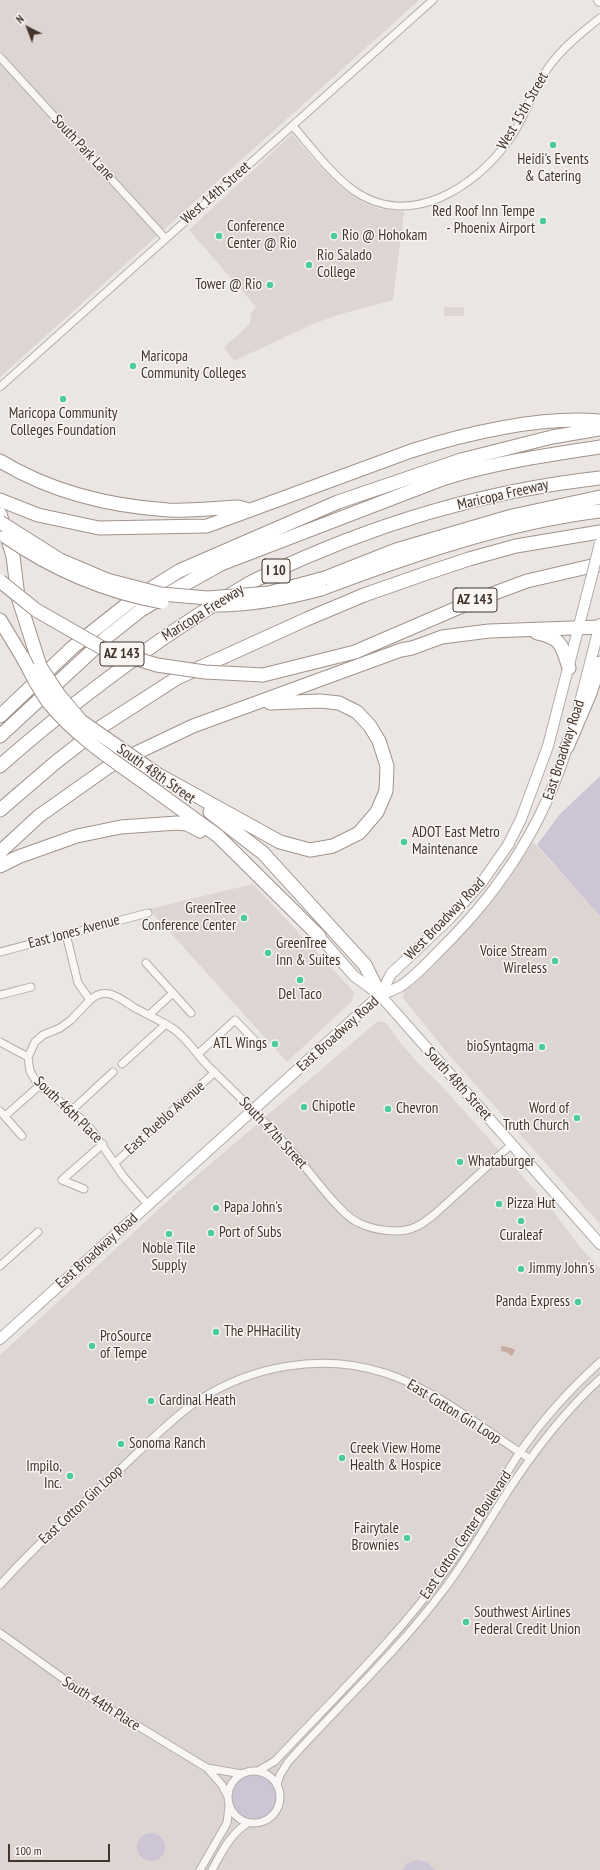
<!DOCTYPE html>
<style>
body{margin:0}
#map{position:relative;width:600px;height:1870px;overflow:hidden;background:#ebe6e3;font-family:"PT Sans Narrow",sans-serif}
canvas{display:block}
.north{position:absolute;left:8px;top:8px;width:40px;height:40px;-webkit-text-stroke:3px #f8f5f3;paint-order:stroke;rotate:318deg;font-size:11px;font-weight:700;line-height:16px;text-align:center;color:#43342b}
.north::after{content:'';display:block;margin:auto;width:14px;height:18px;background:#43342b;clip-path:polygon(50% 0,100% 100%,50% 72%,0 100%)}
.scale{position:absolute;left:8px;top:1844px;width:102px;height:18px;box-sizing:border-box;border:2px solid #43342b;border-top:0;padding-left:5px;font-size:12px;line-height:14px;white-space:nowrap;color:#43342b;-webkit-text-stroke:3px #f8f5f3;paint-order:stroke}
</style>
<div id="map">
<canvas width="600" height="1870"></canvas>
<div class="north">N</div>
<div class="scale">100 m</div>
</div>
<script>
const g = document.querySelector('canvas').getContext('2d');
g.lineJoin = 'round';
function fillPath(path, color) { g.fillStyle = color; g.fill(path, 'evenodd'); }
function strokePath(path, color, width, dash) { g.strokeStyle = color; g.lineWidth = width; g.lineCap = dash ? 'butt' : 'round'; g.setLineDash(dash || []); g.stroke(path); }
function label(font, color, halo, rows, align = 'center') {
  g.font = font + ' "PT Sans Narrow",sans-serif'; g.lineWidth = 3; g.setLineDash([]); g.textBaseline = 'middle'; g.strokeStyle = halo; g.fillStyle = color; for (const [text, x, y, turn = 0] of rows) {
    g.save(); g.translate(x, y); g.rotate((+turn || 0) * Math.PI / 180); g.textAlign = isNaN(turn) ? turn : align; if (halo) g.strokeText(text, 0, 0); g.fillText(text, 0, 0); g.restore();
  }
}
const built = new Path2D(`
 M0 0H419L0 377Z
 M292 134 324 171 344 190 364 203 380 209 404 212 393 300 341 314 315 323 234 361 224 347 250 324 251 313 256 307 189 230Z
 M444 307H464V316H444Z
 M533 842 600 916V1224L449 1055 403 998 404 990 456 942 489 906 511 877Z
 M253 884 354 992 352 1001 287 1062 149 909Z
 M378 1021 386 1023 402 1045 420 1065 438 1082 549 1206 580 1247 600 1269V1870H0V1355L181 1189Z`);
const green = new Path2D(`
 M600 776V916L537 845 559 815Z
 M232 1797a22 22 0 1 1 44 0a22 22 0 1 1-44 0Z
 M137 1847a14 14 0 1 1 28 0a14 14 0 1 1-28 0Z
 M417 1860 427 1862 435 1870H402L408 1863Z`);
const water = new Path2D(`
 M503 1346 511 1348 515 1350 512 1356 506 1352 501 1351V1347Z`);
const street = new Path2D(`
 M0 57 165 238
 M293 126C311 147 331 174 353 190 409 230 475 188 509 140 525 118 532 91 548 68 562 48 581 33 600 18
 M0 387 433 0
 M66 934 78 983 90 1000C106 985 120 999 135 1008 148 1015 162 1021 175 1030 189 1041 197 1055 209 1067 239 1096 269 1125 296 1156 310 1172 340 1214 357 1222 372 1230 398 1234 413 1228 422 1225 429 1219 436 1213L512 1144
 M0 952 148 913
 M146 963 191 1013
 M0 995 31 987
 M90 1000 71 1020 60 1028 43 1035 35 1042 28 1057 30 1071 37 1083 85 1122 94 1133 123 1176 148 1205
 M149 1015 173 993
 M0 1042 28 1057
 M198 1054 235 1020 258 1044
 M122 1064 166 1024
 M0 1111 22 1136
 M71 1111 113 1072
 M5 1116 40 1085
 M115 1163 215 1072
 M84 1189 62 1180 103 1144
 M0 1266 38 1232
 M0 1585C35 1546 74 1511 113 1476 138 1453 168 1421 196 1402 252 1365 321 1353 385 1373 435 1389 486 1431 530 1459
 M0 1633 82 1692 207 1768 222 1785 227 1795
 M207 1768 242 1774
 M228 1797a26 26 0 1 1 52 0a26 26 0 1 1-52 0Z
 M258 1771 275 1761C335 1697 396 1639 448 1567 474 1531 495 1490 520 1452 543 1419 570 1389 600 1362
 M277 1785 280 1775 288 1762C339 1705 396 1653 442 1592 467 1560 486 1525 508 1491 534 1451 564 1412 600 1379
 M200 1870 227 1823 229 1807
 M212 1870C222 1852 230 1834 248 1823`);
const secondary = new Path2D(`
 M599 0 600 1
 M578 710 600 624
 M319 936 354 976 380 995 600 1244
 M380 995 391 974 449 919 482 882 508 845 521 819 548 746 591 579
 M0 1339 380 995C386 993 393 990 399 987 412 980 431 959 442 948 502 889 546 821 569 740`);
const highway = new Path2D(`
 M0 461C51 492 109 506 168 510 191 511 215 508 238 507L246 509
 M0 500 38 515 99 528 207 526 411 451C467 433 541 416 600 421
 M0 514 13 556 18 597 40 666
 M325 578 396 550 512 516 600 497
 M321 589C411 555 504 523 600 511
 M0 620 23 658
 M537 633C562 638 562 646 569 668
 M263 675 355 652 476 600 527 581 600 564
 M0 716 73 647 131 601 179 571 338 502 461 460 552 437 600 429
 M0 736 107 637 141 610 178 588 221 564 445 478C498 462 547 455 600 447
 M567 747 590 693 600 663
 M0 766C46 725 94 688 144 652 171 632 198 615 226 597 238 591 249 582 262 577 368 526 483 491 600 478
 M157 774 280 842 310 850 333 846 359 833 377 812 386 791 387 766 379 741 370 726 357 712 339 703 320 701 270 703
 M145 783 218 836 319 936
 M0 810 56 762 101 727 177 678 307 619 364 595 427 573 469 559 516 546 600 532
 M210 812 263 853 365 965 380 995
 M0 852 39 816 111 765 193 726 401 650 412 648 442 637 489 631 600 627
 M0 866 18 857 77 836 121 827 177 823 187 824 200 831`);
const secondaryBridge = new Path2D(`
 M591 579 600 543`);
const highwayBridge = new Path2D(`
 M0 522 60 560 107 580 161 594 208 598 269 593 325 578
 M6 537C54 570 106 592 162 602
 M0 581 36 610 104 649 157 665 205 672 263 675
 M210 605C248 606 284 599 321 589
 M23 658C31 673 39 690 49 703 76 736 111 759 145 783
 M40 666 59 695 81 721 157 774`);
const markers = [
 [553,145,4,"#4ccc99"],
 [543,221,4,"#4ccc99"],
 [219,236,4,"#4ccc99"],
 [334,236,4,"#4ccc99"],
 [309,265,4,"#4ccc99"],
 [270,285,4,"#4ccc99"],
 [133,366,4,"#4ccc99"],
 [63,399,4,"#4ccc99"],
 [404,842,4,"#4ccc99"],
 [244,918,4,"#4ccc99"],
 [268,953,4,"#4ccc99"],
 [555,961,4,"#4ccc99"],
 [300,980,4,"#4ccc99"],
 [275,1044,4,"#4ccc99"],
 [542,1047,4,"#4ccc99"],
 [304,1107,4,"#4ccc99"],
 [388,1109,4,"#4ccc99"],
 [577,1118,4,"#4ccc99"],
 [460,1162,4,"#4ccc99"],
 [499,1204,4,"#4ccc99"],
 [216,1208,4,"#4ccc99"],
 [521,1221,4,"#4ccc99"],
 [211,1233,4,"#4ccc99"],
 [169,1234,4,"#4ccc99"],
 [521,1269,4,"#4ccc99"],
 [578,1302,4,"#4ccc99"],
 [216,1332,4,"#4ccc99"],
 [92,1346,4,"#4ccc99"],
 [151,1401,4,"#4ccc99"],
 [121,1444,4,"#4ccc99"],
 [342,1458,4,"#4ccc99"],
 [70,1476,4,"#4ccc99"],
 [407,1538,4,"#4ccc99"],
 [466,1622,4,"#4ccc99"]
];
const shields = [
 [276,571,28],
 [475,600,44],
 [122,654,44]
];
const shieldNames = [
 ["I 10",276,571],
 ["AZ 143",475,600],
 ["AZ 143",122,654]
];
const streetNames = [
 ["West 15th Street",523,111,-60],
 ["South Park Lane",83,148,47],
 ["West 14th Street",216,193,-41],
 ["Maricopa Freeway",503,495,-13],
 ["Maricopa Freeway",203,613,-32],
 ["East Broadway Road",564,750,-72],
 ["South 48th Street",156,774,35],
 ["West Broadway Road",445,919,-46],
 ["East Jones Avenue",74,932,-15],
 ["East Broadway Road",338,1034,-42],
 ["South 48th Street",458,1084,48],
 ["South 46th Place",68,1110,44],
 ["East Pueblo Avenue",165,1118,-42],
 ["South 47th Street",273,1133,47],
 ["East Broadway Road",97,1251,-42],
 ["East Cotton Gin Loop",454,1412,32],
 ["East Cotton Gin Loop",81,1505,-43],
 ["East Cotton Center Boulevard",466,1535,-56],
 ["South 44th Place",101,1704,32]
];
const poiNames = [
 ["Heidi's Events",553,160,"center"],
 ["& Catering",553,177,"center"],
 ["Red Roof Inn Tempe",535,212,"right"],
 ["- Phoenix Airport",535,229,"right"],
 ["Conference",227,227],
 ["Center @ Rio",227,244],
 ["Rio @ Hohokam",342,236],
 ["Rio Salado",317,256],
 ["College",317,273],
 ["Tower @ Rio",262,285,"right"],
 ["Maricopa",141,357],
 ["Community Colleges",141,374],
 ["Maricopa Community",63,414,"center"],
 ["Colleges Foundation",63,431,"center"],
 ["ADOT East Metro",412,833],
 ["Maintenance",412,850],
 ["GreenTree",236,909,"right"],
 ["Conference Center",236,926,"right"],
 ["GreenTree",276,944],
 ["Inn & Suites",276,961],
 ["Voice Stream",547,952,"right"],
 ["Wireless",547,969,"right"],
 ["Del Taco",300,995,"center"],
 ["ATL Wings",267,1044,"right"],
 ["bioSyntagma",534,1047,"right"],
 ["Chipotle",312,1107],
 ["Chevron",396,1109],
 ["Word of",569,1109,"right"],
 ["Truth Church",569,1126,"right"],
 ["Whataburger",468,1162],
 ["Pizza Hut",507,1204],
 ["Papa John's",224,1208],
 ["Port of Subs",219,1233],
 ["Curaleaf",521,1236,"center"],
 ["Noble Tile",169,1249,"center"],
 ["Supply",169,1266,"center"],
 ["Jimmy John's",529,1269],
 ["Panda Express",570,1302,"right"],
 ["The PHHacility",224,1332],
 ["ProSource",100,1337],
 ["of Tempe",100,1354],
 ["Cardinal Heath",159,1401],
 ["Sonoma Ranch",129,1444],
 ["Creek View Home",350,1449],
 ["Health & Hospice",350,1466],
 ["Impilo,",62,1467,"right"],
 ["Inc.",62,1484,"right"],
 ["Fairytale",399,1529,"right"],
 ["Brownies",399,1546,"right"],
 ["Southwest Airlines",474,1613],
 ["Federal Credit Union",474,1630]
];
fillPath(built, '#ddd5d1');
fillPath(green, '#cdc5d5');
fillPath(water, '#caab9f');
strokePath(street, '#b5ada8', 9);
strokePath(secondary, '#b5ada8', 12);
strokePath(highway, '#a1938b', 15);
strokePath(street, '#f9f7f6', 7);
strokePath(secondary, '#fff', 10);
strokePath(highway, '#fff', 13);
strokePath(secondaryBridge, '#b5ada8', 12, []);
strokePath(highwayBridge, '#a1938b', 15, []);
strokePath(secondaryBridge, '#fff', 10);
strokePath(highwayBridge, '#fff', 13);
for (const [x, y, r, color] of markers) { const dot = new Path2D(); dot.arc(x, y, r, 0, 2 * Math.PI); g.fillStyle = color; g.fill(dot); strokePath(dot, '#f8f5f3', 1.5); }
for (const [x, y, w] of shields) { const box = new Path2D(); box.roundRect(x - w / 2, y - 12, w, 24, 3); g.fillStyle = '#f8f5f3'; g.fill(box); strokePath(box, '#43342b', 1); }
label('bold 14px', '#43342b', null, shieldNames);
label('15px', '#43342b', '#f8f5f3', streetNames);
label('15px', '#43342b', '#f8f5f3', poiNames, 'left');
</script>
